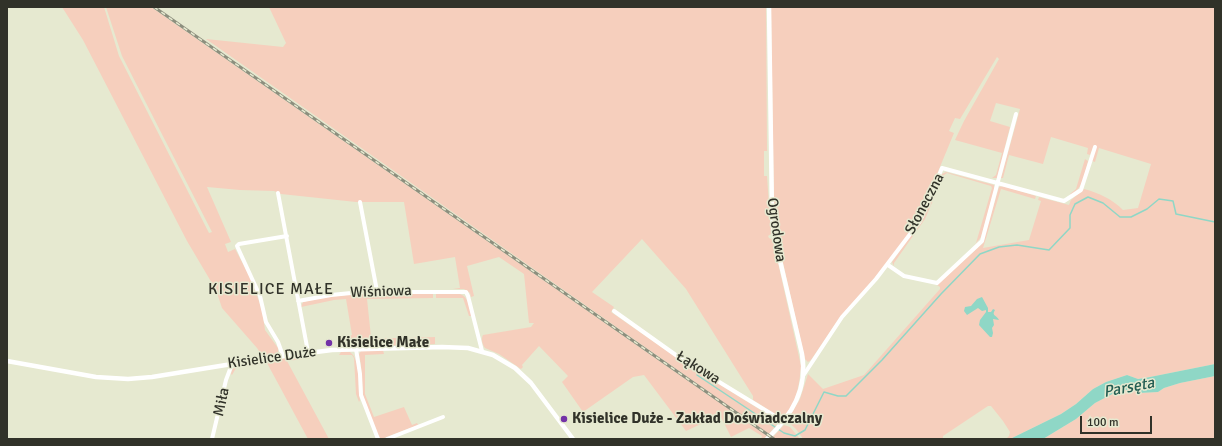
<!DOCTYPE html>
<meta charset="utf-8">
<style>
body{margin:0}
#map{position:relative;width:1222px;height:446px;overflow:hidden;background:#e6e9d0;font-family:Signika,sans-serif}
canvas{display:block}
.frame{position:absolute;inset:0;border:8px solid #313229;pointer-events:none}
.scale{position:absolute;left:1080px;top:416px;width:72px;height:18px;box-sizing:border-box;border:2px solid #313229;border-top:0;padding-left:5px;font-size:12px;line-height:14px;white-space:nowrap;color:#313229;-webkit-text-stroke:3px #e6e9d0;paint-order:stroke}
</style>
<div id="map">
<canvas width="1222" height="446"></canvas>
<div class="frame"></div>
<div class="scale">100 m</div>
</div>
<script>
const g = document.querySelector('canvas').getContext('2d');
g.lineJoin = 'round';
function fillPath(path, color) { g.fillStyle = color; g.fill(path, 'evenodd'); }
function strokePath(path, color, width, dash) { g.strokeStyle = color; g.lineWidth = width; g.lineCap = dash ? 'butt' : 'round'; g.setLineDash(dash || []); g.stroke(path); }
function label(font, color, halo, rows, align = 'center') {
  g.font = font + ' Signika,sans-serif'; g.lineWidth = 3; g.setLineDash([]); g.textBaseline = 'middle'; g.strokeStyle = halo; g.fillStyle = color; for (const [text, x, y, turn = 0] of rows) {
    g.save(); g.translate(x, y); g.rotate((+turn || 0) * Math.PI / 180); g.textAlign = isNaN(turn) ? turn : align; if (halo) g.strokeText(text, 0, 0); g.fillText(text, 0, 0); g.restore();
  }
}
const green = new Path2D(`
 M62 7H104L119 56 209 233 212 232 122 56 106 7H151L767 436 763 439H761L762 436 749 428 731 437 720 415 686 431 644 375 633 377 583 412 562 382 568 376 539 346 522 365 523 367 521 369 499 354 485 348C482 344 481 339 483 335L531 327 534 323H529L524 274 499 257 467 266 474 296 471 297 470 293 464 289H459L453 288H460L455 257 414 264 404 202H356L281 194 274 191 240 190 207 187 231 242 225 244 228 252 235 249 249 275 262 309 265 330 278 348V352L275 355 263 357 257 348 222 308 216 290 187 241 83 40Z
 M269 7H766L767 151H764V176H767L771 234 768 236 769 238 773 240 801 366C800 380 796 413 780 417L753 400V396L686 289 642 239 592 292 614 307 611 312 680 360 775 419 777 424 769 434 206 39 283 47 286 43Z
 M771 7H1215V364L1145 378 1138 379 1127 375 1106 382 1093 389 1076 404 1061 414 1010 439H1006L1009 436 1010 432 1003 421 991 406H988L943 436V439L939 438 937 439H803L796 429 787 421 800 399 808 374 823 389 864 375 940 289V287L937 285 983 243 999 187 1003 186 1036 196 1035 199 1001 189 983 248 1029 240 1041 201 1038 200 1039 197 1069 205 1071 200 1084 189C1099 193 1112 199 1123 210L1138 208 1151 164 1099 148 1095 162 1092 161 1096 145H1094L1090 155 1087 154 1088 148 1051 137 1043 164 1009 155 1003 178H1001L1020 109 996 103 990 121 1010 127 997 178H992L996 175 1002 153 955 140 964 121 999 59 997 57 960 119 955 118 949 131 954 133 918 220 904 241 878 274 840 317 811 360 808 362 805 359 776 232 780 231 778 211H774Z
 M1085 159 1088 161C1084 176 1084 186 1071 195L1070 194 1076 189Z
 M946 172 994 185V191L981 237 973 247 976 243 992 188 991 186 947 173 944 175 925 219 894 263V266L892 262 922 220 942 174Z
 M361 294H433V298L367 299 371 337 351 342 350 338 346 336 352 335 346 299 334 300 301 307 303 302C323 297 342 295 361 294Z
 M436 294H460C469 297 469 307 472 316H469L463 298H436Z
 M435 337V344L411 345 408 344 405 338Z
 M373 338 372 346H352V344Z
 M375 338H402L405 345 377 346Z
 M383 350 384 354 365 355V394L374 417 404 407 412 425 417 423 418 425 384 438H380L378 435 363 396 361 365 359 354 361 351Z
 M341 352H350C362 361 357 387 360 400L359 402 356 394 354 358 352 355H339Z
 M310 354 311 358 287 361 329 439H308L267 363 236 368 232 375 231 374 232 370 236 366Z
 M1215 376V439H1043L1076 419 1095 403 1120 390H1132L1139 393 1158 392 1164 388 1180 383Z
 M784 425 790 427 800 439H776L773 437Z`);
const water = new Path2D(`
 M982 297 988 308V312H991L993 309 995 310C991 316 997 315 999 320L993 319 994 325 992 328 993 333 992 337H990L979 325 980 320 986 312V310L982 311 978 308 967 315 964 311 965 307 971 306 977 299Z
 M1215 364V376L1180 383 1164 388 1158 392 1139 393 1132 390H1120L1095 403 1076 419 1043 439H1010L1061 414 1076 404 1093 389 1106 382 1127 375 1138 379 1145 378Z`);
const stream = new Path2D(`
 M697 375 784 433 795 436 805 430 824 392 838 396H846L882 360 941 294 980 254 999 247 1017 245 1049 250 1070 228V215L1075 204 1088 197 1103 203 1120 217H1131L1147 209 1159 199 1173 201 1176 214 1215 222`);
const minor = new Path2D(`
 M278 193 308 352
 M360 202 377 291
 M888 265 904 276 937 283 982 241 1016 114
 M298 301 331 295 361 292H466L468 296 482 351
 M614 311 680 358 783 421
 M356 349 360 374 361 395 378 439
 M283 356 278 342 266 322 260 296 237 246 239 244 287 236
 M803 376 842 317 876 279 920 221 942 168 1064 201 1081 190 1095 147
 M212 439 226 380 232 364
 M387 439 443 417`);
const tertiary = new Path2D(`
 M7 361 96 377 128 379 152 377 269 358 332 350 442 347 468 348 493 355 515 368 531 383 573 439
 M767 439C792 415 808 389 802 354L774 235 772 214 769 7`);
const rail = new Path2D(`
 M154 7 774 439`);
const markers = [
 [329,343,4,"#7332a7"],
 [564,419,4,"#7332a7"]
];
const streetNames = [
 ["Słoneczna",925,204,-62],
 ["Ogrodowa",776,230,82],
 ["Wiśniowa",381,292,-2],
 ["Kisielice Duże",272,358,-8],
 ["Łąkowa",698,368,32],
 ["Miła",222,402,-78]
];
const poiNames = [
 ["Kisielice Małe",337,343],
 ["Kisielice Duże - Zakład Doświadczalny",572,419]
];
const neighbourhoodNames = [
 ["KISIELICE MAŁE",271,290]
];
const waterNames = [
 ["Parsęta",1129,388,-11]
];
fillPath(green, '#f6cfbd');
fillPath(water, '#8fd7c6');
strokePath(stream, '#8fd7c6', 1.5);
strokePath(minor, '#fff', 4);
strokePath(tertiary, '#fff', 4.5);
strokePath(rail, '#8d8f7e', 3);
strokePath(rail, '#e6e9d0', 1.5, [4.5]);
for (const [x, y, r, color] of markers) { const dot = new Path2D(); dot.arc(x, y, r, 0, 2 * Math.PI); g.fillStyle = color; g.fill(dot); strokePath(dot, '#e6e9d0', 1.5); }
label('15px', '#313229', '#e6e9d0', streetNames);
label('bold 15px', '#313229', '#e6e9d0', poiNames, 'left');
g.letterSpacing = '1px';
label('16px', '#313229', '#e6e9d0', neighbourhoodNames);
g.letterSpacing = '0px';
label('italic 16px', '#235d52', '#e6e9d0', waterNames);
</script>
